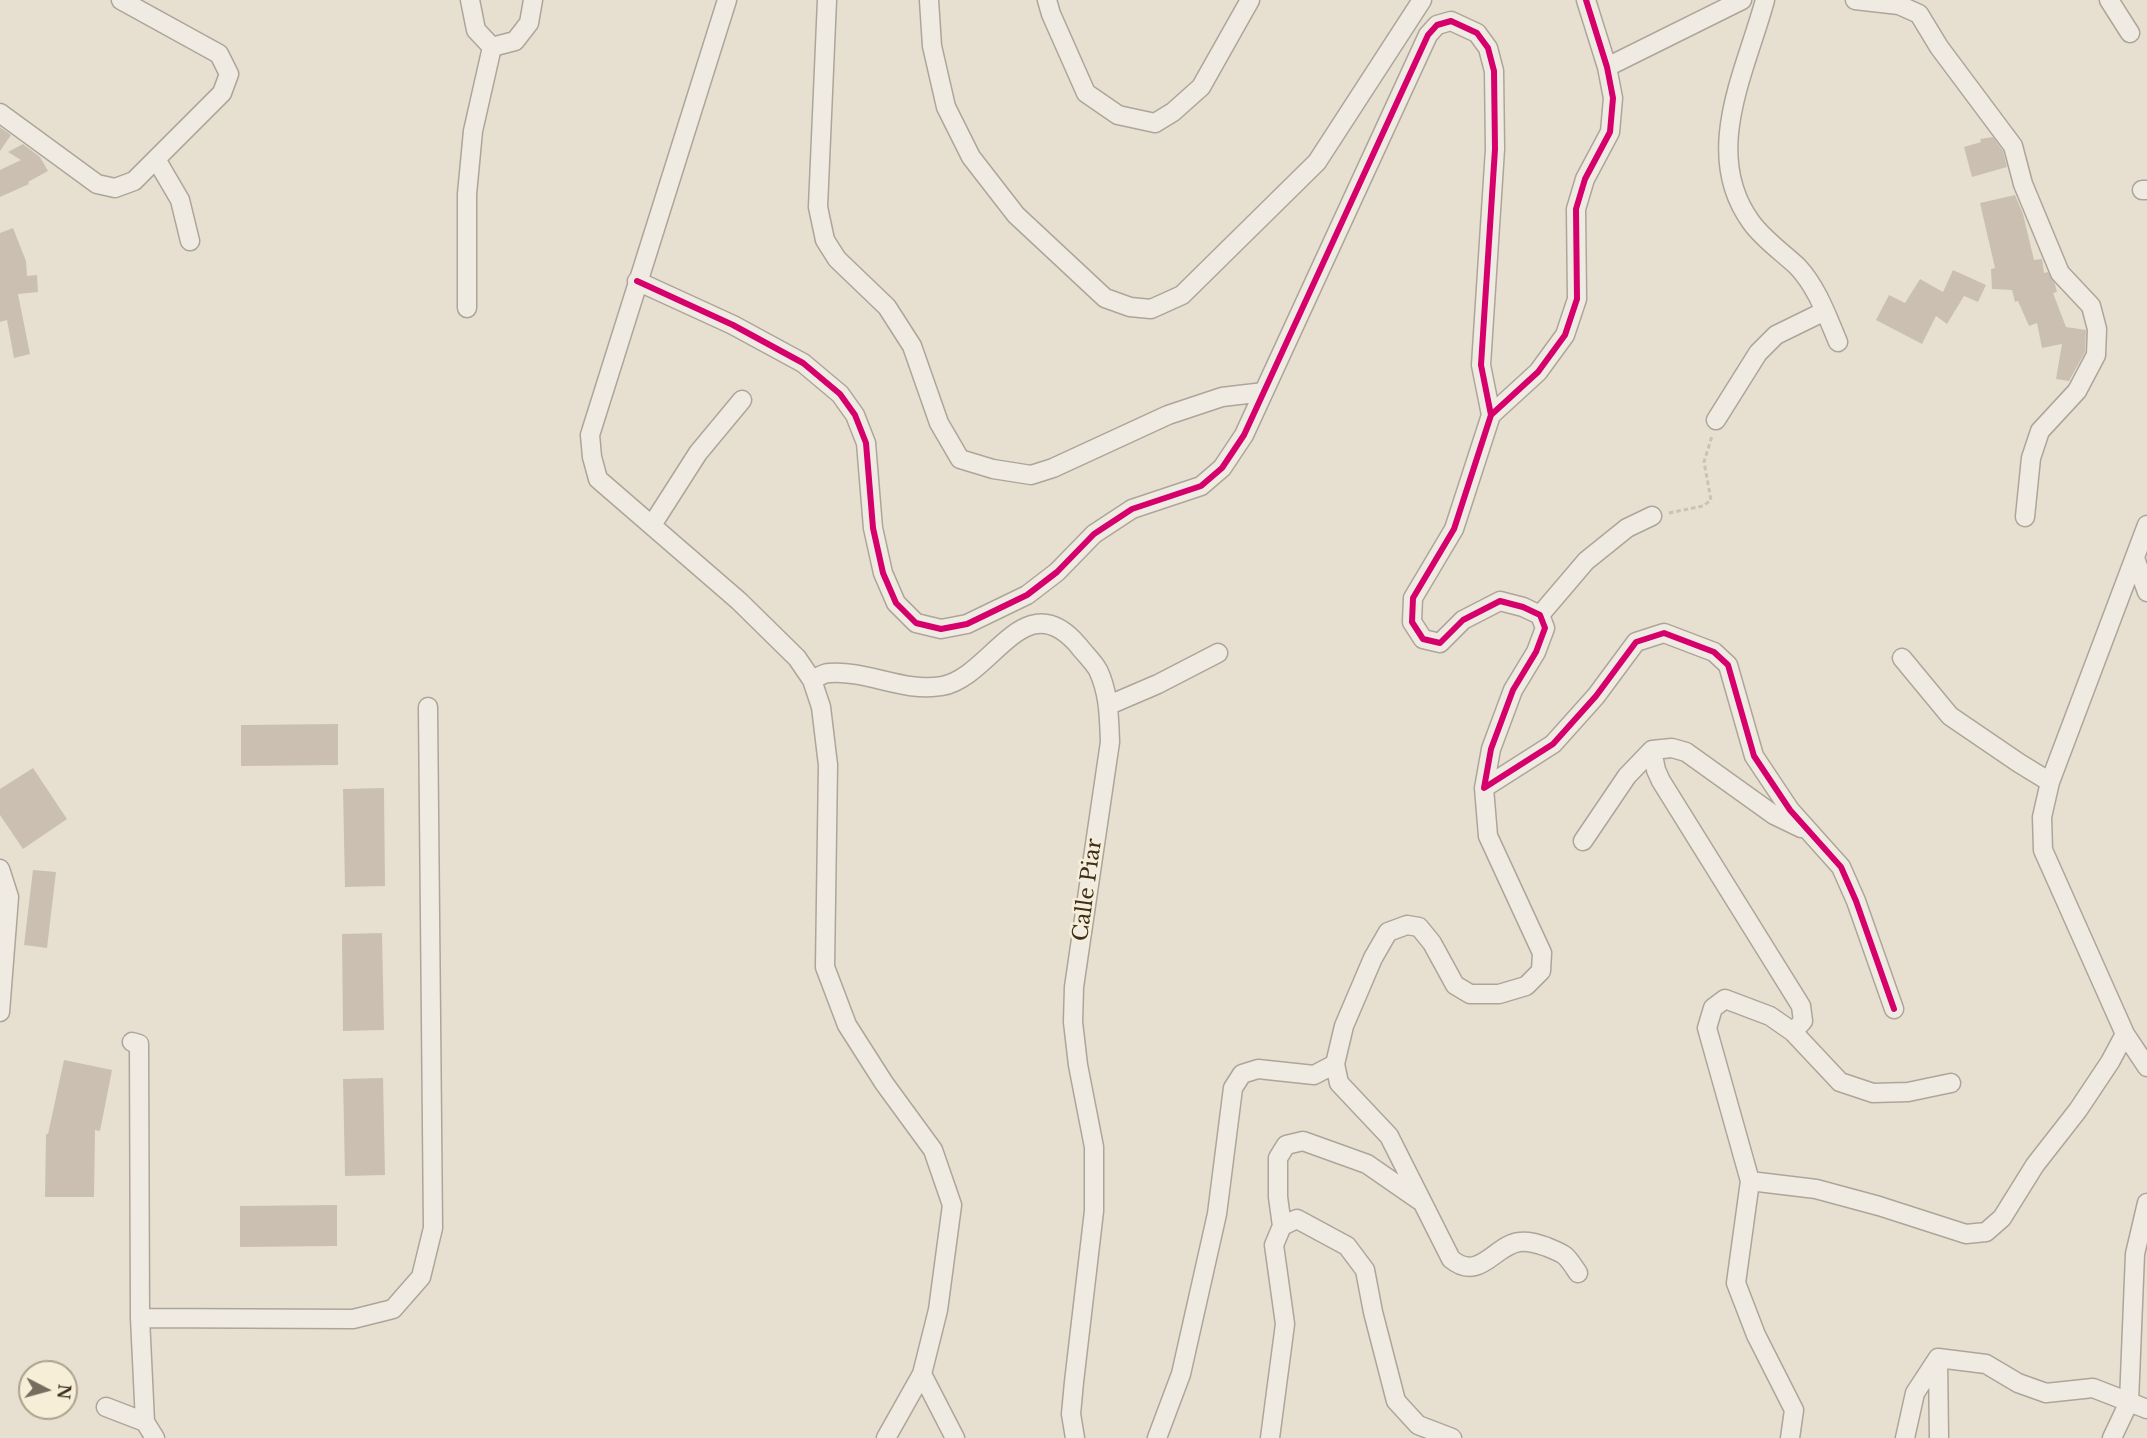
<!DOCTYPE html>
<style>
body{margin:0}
#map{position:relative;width:2147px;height:1438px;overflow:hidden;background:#e7e0d1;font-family:"Libre Baskerville",serif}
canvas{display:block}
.north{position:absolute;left:18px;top:1360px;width:60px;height:60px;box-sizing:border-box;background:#f7eed8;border:2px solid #ada18e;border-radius:50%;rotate:96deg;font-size:16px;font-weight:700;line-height:24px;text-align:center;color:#3d2e20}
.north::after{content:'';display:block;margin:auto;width:21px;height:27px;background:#786c5e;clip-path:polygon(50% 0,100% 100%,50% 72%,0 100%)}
</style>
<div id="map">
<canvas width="2147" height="1438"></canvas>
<div class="north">N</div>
</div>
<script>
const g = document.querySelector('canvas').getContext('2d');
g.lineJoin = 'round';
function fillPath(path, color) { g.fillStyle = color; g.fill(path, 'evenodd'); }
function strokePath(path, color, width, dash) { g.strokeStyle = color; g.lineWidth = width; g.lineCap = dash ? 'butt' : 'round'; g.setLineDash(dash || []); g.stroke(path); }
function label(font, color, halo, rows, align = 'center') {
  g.font = font + ' "Libre Baskerville",serif'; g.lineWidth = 5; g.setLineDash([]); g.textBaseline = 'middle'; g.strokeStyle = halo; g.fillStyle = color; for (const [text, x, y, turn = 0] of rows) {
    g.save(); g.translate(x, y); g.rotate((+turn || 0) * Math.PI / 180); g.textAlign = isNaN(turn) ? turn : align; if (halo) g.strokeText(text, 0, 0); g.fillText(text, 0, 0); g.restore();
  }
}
const building = new Path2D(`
 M0 127 11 135 0 151Z
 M1993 137 2003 151 2007 167 1972 177 1964 147 1981 142 1980 139Z
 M23 144 40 157 48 171 28 182 29 184 0 197V170L21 160 8 152Z
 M2015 195 2023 214 2034 260 2042 259 2044 273 2048 272 2055 284 2057 292 2053 293 2066 327 2086 330 2085 352 2069 381 2056 379 2062 344 2042 348 2037 323 2029 326 2018 301 2015 302 2012 290 1992 289 1991 269 1995 268 1980 203Z
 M13 228 26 261 27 276 37 275 38 292 18 294 30 354 14 358 7 320 0 322V233Z
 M1953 270 1986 285 1978 302 1964 296 1947 324 1936 316 1922 344 1876 320 1889 295 1905 303 1920 279 1943 292Z
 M338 724V765L241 766V725Z
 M33 768 67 819 23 849 0 815V789Z
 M384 788 385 886 345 887 343 789Z
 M33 870 56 872 47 948 24 945Z
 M382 933 384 1030 343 1031 342 934Z
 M64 1060 112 1070 100 1131 95 1130 94 1197H45L46 1134H48Z
 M383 1078 385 1175 345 1176 343 1079Z
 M337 1205V1246L240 1247V1206Z`);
const path = new Path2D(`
 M1669 513 1703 506 1711 500 1704 462 1712 436`);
const minor = new Path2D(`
 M470 0 476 30 492 47
 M727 0 590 435 592 457 598 479 739 601 797 658 812 680 821 707 828 765 825 967 847 1025 884 1083 933 1150 952 1205 938 1310 922 1374 886 1438
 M827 0 818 207 825 240 837 259 887 307 912 346 939 423 960 459 993 469 1031 475 1053 468 1168 415 1222 397 1264 392
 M929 0 932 46 946 107 971 157 1016 215 1105 298 1130 307 1151 309 1182 295 1317 162 1422 0
 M1047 0 1051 14 1086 93 1118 115 1155 123 1173 112 1201 87 1250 0
 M1765 0C1746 71 1701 153 1751 222 1763 239 1782 252 1797 266 1817 287 1827 316 1838 342
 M1855 0 1899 5 1919 14 1939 47 2013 146 2023 184 2060 273 2091 306 2097 329 2096 355 2077 391 2040 431 2031 458 2025 517
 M2109 0 2130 33
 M492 47 515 41 529 23 533 0
 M1607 67 1742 0
 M0 113 97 184 115 188 134 181 222 93 229 74 219 54 121 0
 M156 159 180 200 190 241
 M2142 190H2147
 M637 281 733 325 803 363 840 394 855 415 866 443 873 528 883 573 896 603 916 623 941 629 967 624 1027 595 1057 572 1094 534 1132 509 1201 486 1222 468 1244 435 1428 35 1437 25 1451 21 1477 33 1488 48 1494 71 1495 149 1481 365 1491 415 1538 372 1565 335 1577 299 1576 209 1585 179 1610 132 1613 98 1607 67 1586 0
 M467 308V194L473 131 492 47
 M1491 415 1454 529 1413 598 1412 622 1423 639 1440 643 1463 620 1500 601 1523 607 1540 615 1545 628 1536 652 1513 690 1491 749 1484 788 1553 744 1596 696 1636 642 1664 633 1714 652 1728 665 1754 756 1790 810 1841 867 1856 901 1894 1009
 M1716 420 1758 353 1776 335 1825 311
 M652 525 698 453 742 400
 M2147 525 2050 782 2042 817 2043 850 2125 1034 2147 1067
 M2135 558 2147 592
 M1540 615 1586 561 1627 528 1652 516
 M1902 658 1950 716 2019 763 2050 782
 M812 680C817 678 823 673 829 673 867 670 904 693 942 686 992 677 1024 582 1078 645 1084 653 1093 661 1098 670 1109 693 1109 717 1110 742L1074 987 1073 1022 1078 1065 1094 1147V1211L1074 1382 1071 1414 1075 1438
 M1109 705 1158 684 1218 653
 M1484 788 1488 836 1542 953 1541 971 1526 986 1499 994H1470L1455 985 1432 943 1419 927 1407 925 1388 932 1373 958 1344 1026 1335 1064 1339 1083 1389 1136 1451 1259C1480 1283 1495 1244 1520 1242 1530 1241 1538 1244 1547 1247 1567 1255 1566 1255 1578 1273
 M1583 841 1627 776 1652 750
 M0 869 9 897 0 1012
 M1793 1032 1840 1082 1873 1093 1908 1092 1951 1083
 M132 1042 139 1044 140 1318 145 1422 155 1438
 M1750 1181 1816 1189 1879 1206 1966 1234 1986 1232 2002 1218 2035 1165 2078 1110 2110 1062 2125 1034
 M2147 1203 2135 1254 2129 1402 2147 1409
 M1282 1226 1278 1197V1158L1286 1145 1303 1141 1367 1164 1419 1200
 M140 1318 353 1319 393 1309 421 1277 433 1228 428 707
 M1938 1358 1939 1438
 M922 1374 955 1438
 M106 1407 145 1422
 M1157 1438 1181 1374 1217 1214 1233 1088 1242 1074 1258 1069 1314 1075 1335 1064
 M1270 1438 1285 1324 1274 1245 1282 1226 1297 1219 1347 1246 1365 1270 1373 1312 1396 1401 1418 1425 1452 1438
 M1790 1438 1794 1410 1756 1335 1736 1283 1750 1181 1707 1028 1713 1008 1725 999 1770 1016 1793 1032 1803 1021 1801 1006 1661 781 1656 770 1652 750 1672 748 1686 752 1774 815 1801 828
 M1905 1438 1915 1393 1938 1358 1986 1364 2018 1383 2046 1393 2093 1388 2129 1402 2112 1438`);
const cycleway = new Path2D(`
 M637 281 733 325 803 363 840 394 855 415 866 443 873 528 883 573 896 603 916 623 941 629 967 624 1027 595 1057 572 1094 534 1132 509 1201 486 1222 468 1244 435 1428 35 1437 25 1451 21 1477 33 1488 48 1494 71 1495 149 1481 365 1491 415 1538 372 1565 335 1577 299 1576 209 1585 179 1610 132 1613 98 1607 67 1586 0
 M1491 415 1454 529 1413 598 1412 622 1423 639 1440 643 1463 620 1500 601 1523 607 1540 615 1545 628 1536 652 1513 690 1491 749 1484 788 1553 744 1596 696 1636 642 1664 633 1714 652 1728 665 1754 756 1790 810 1841 867 1856 901 1894 1009`);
const streetNames = [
 ["Calle Piar",1088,890,-82]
];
fillPath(building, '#cbbfb2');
strokePath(minor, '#ada599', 21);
strokePath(path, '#c8c2b9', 3, [4.5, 3]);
strokePath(minor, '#efebe3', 18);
strokePath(cycleway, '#d6006c', 6);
label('21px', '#3d2e20', '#f7eed8', streetNames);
</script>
